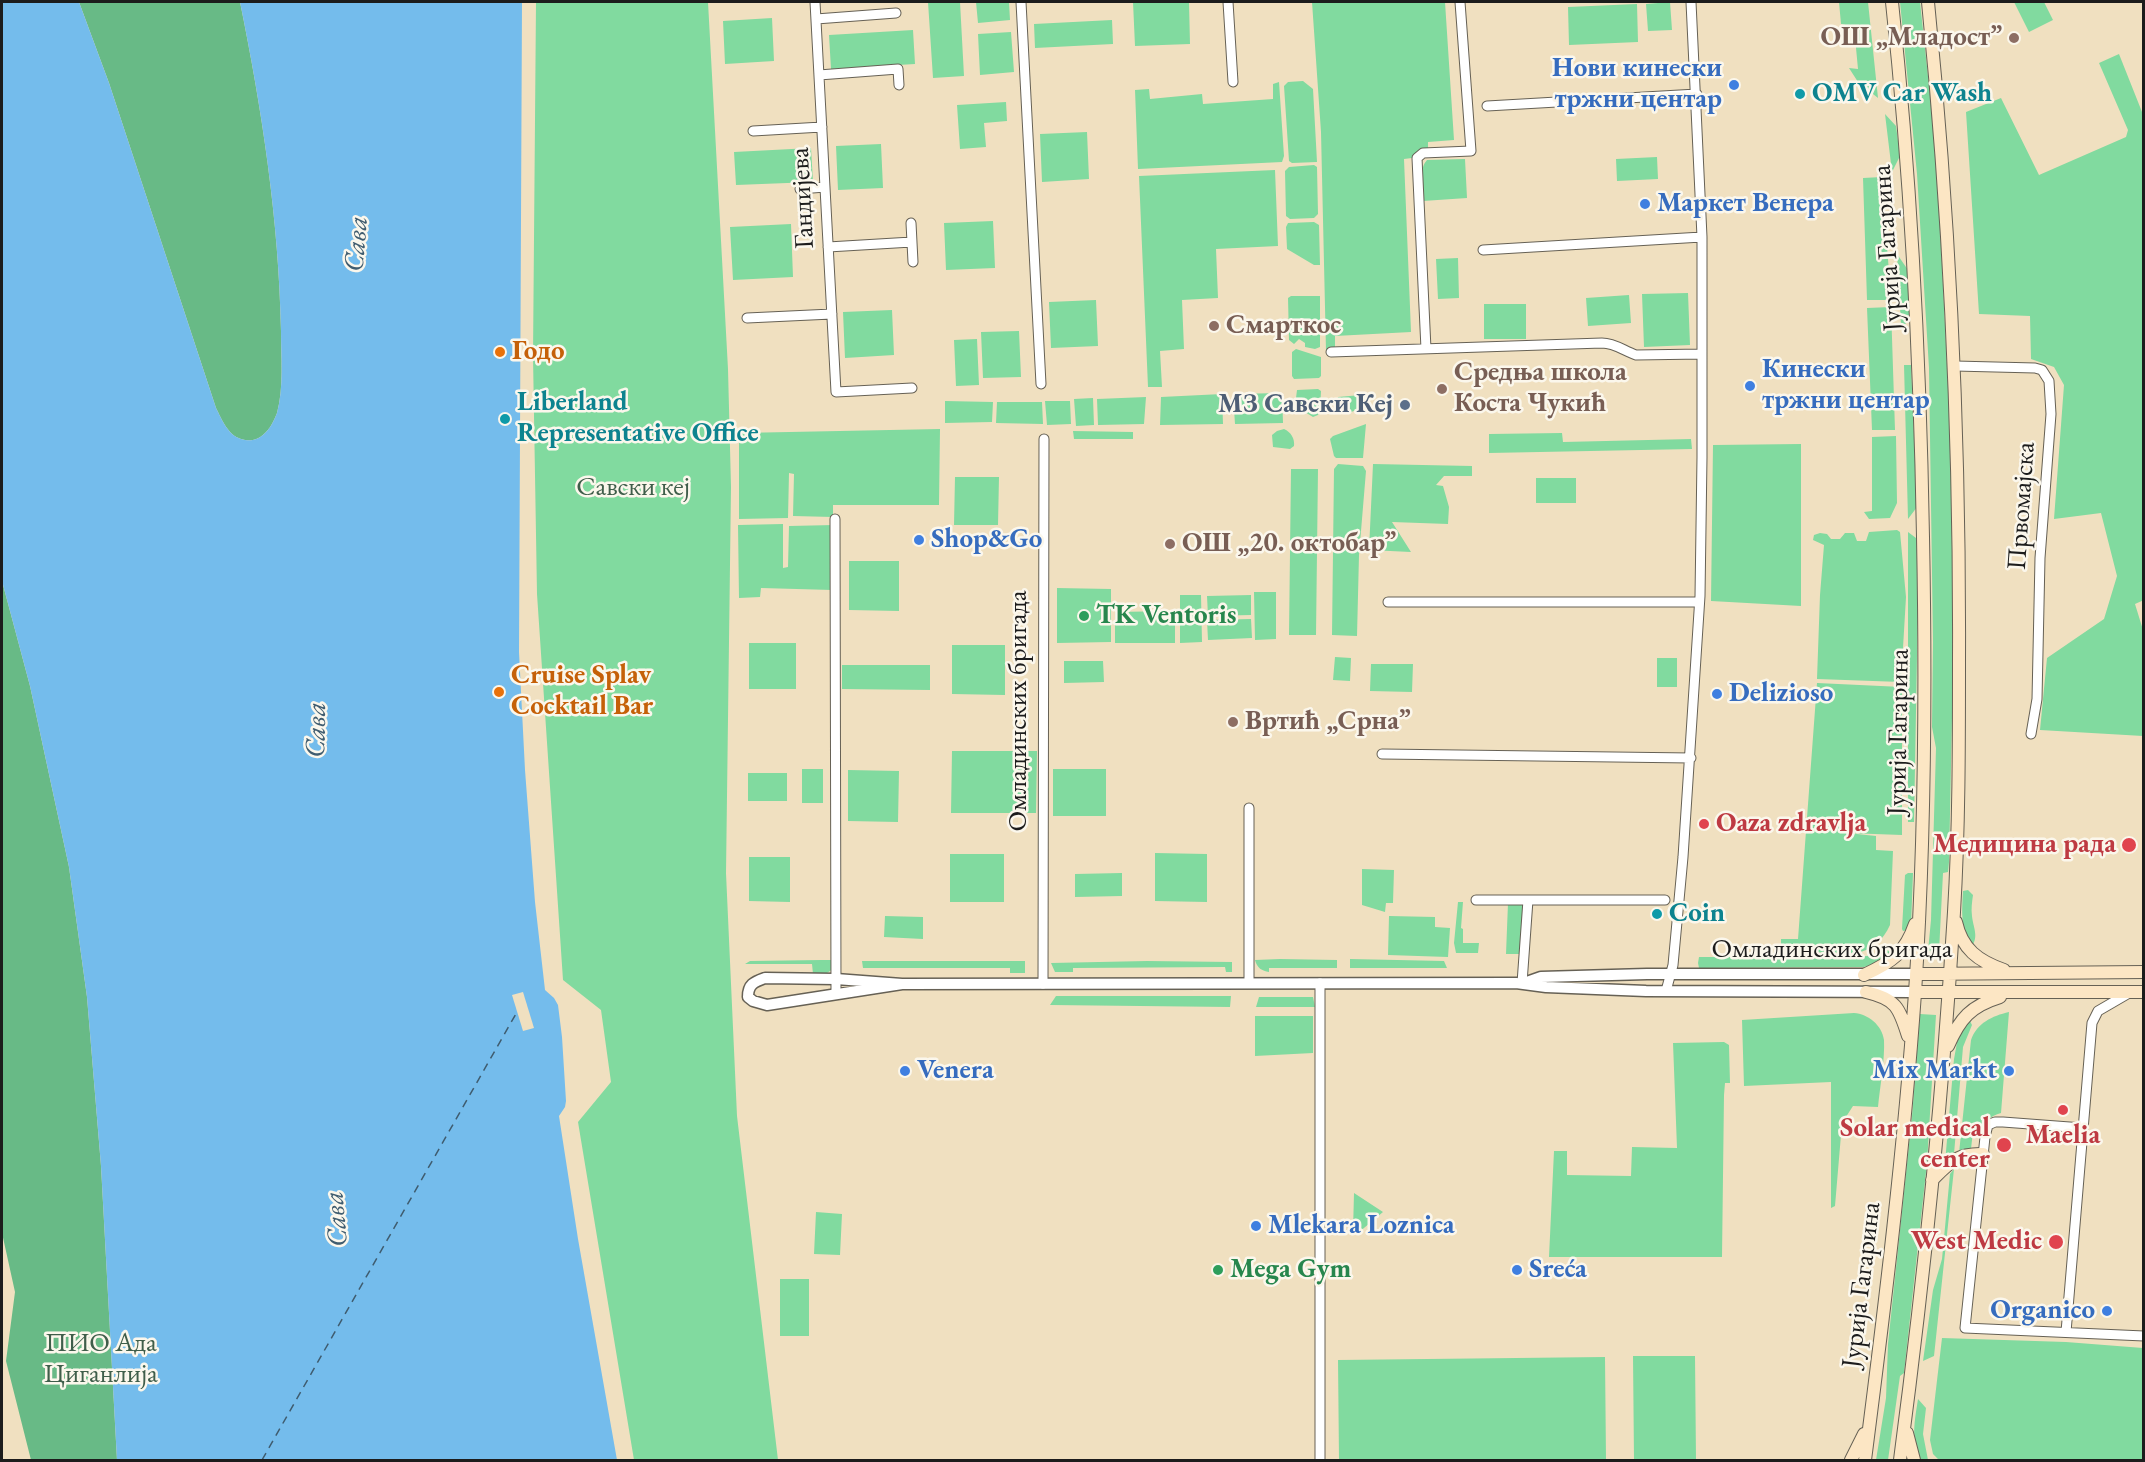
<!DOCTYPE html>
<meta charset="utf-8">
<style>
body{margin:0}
#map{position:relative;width:2145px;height:1462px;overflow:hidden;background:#f0e0c0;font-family:"EB Garamond",serif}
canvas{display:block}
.frame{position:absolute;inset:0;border:3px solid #1c1c1c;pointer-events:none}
</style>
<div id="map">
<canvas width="2145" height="1462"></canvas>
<div class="frame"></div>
</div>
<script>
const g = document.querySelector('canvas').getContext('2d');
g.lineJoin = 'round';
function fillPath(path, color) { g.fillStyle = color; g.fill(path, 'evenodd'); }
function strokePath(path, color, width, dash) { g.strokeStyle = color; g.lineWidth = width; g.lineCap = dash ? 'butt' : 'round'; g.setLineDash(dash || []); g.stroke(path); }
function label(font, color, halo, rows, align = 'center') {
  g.font = font + ' "EB Garamond",serif'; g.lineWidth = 5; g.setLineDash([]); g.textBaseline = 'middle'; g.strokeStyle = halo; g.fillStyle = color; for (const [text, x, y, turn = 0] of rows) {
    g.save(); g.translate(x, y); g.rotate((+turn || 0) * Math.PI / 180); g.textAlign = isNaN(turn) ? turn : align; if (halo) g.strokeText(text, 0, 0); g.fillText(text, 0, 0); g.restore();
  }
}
const green = new Path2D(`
 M536 2H708L728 369 731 487 726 873 737 1116 778 1460H634L578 1122 611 1082 601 1010 563 980 537 594 533 356Z
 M928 2H960L964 76 933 78Z
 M976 2H1009L1010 20 978 23Z
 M1133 2H1189L1190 44 1135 46Z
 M1312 2H1445L1454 140 1428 142V151L1415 154 1412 158 1404 159 1411 332 1335 336V347H1328V351H1326L1321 132Z
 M1670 2 1672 30 1648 31 1646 4Z
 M1839 2H1868L1878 98 1858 82 1849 68 1858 69 1854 27 1841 24Z
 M1900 2H1920L1932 113 1940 225 1951 445 1953 670 1949 862 1948 872 1943 873 1939 952 1928 951 1931 920 1936 748 1932 727 1933 642 1929 368 1917 174Z
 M2014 2H2044L2053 20 2029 32Z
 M1637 4 1638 42 1569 45 1568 7Z
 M772 18 774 61 725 64 723 21Z
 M1112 20 1113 44 1035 48 1034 24Z
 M913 30 915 64 831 69 829 35Z
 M1011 32 1014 72 980 75 978 34Z
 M2119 54 2144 117V600L2135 604 2143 630V736L2040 730 2047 658 2104 619 2117 576 2101 513 2054 519 2064 385 2054 367 2031 359 2030 316 1979 314 1966 112 2001 98 2039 175 2126 137 2128 130 2099 63Z
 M1303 81 1313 89 1317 162 1292 163 1289 161 1284 86 1288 82Z
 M1279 82 1284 156 1282 162 1138 169 1135 90 1149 89 1150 99 1202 94 1203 104 1273 99V84Z
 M1006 102 1007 121 984 123 986 147 960 149 957 105Z
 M1885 114 1896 126 1900 156 1892 172Z
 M1087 132 1089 179 1042 182 1040 134Z
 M881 144 883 188 838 190 836 146Z
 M811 148 813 182 736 185 734 152Z
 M1657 157 1658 179 1617 181 1616 159Z
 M1465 159 1467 198 1423 201C1422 188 1418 170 1427 160Z
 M1314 165 1317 167 1318 214 1314 218 1290 219 1286 216 1285 171 1289 167Z
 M1275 170 1278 246 1216 249 1218 298 1182 300 1184 349 1160 351 1162 387H1148L1139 176Z
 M1882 177 1891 300H1867L1863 178Z
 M993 221 995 268 946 270 944 223Z
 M1314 222 1319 225 1320 265H1314L1287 249 1286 227 1288 223Z
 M791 224 793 277 733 280 730 227Z
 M1897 254 1908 270 1910 312 1905 325H1901Z
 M1458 258 1459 298 1438 299 1436 259Z
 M1688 293 1690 345 1644 347 1642 294Z
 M1629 295 1631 323 1588 326 1586 298Z
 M1291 296H1320V347L1315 349 1305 347V343L1299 339 1294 344 1289 340 1288 298Z
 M1096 300 1098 346 1051 348 1049 302Z
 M1484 304H1526V339H1484Z
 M1891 307 1895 430H1872L1867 308Z
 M892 310 894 355 845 358 843 312Z
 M1019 331 1021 377 983 378 981 332Z
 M977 339 979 385 956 386 954 340Z
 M1296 349 1321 357V376L1319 378 1294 379 1292 376V352Z
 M1904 365H1911L1917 507 1908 519Z
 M1318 389 1321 391 1320 410 1318 415 1313 417 1295 406 1297 390Z
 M1282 393 1283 423 1235 424 1233 394Z
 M1222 394 1223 424 1160 425 1161 397Z
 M1361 395 1367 398V406L1346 414 1338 411 1336 406 1338 397Z
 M1146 397 1144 424 1098 425 1097 399Z
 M1093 398 1094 425 1076 426 1074 399Z
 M945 401 993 402 992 422 945 423Z
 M1045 401H1070L1071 424 1047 425Z
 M997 402H1042L1043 424 996 423Z
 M1366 424 1363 458H1336L1334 456 1330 439 1333 436Z
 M940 429 939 505H833V517L793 516 794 474 789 473 788 518 739 519V433Z
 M1284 429C1291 432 1295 439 1294 446L1290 449 1273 447 1272 435 1277 431Z
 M1073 431 1133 432V439H1074Z
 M1562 433 1563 442 1691 439 1692 449 1489 453V434Z
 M1896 436 1897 503 1890 518 1869 519 1864 512 1872 511V437Z
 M1801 444V606L1711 601 1713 445Z
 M1338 464 1363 466 1366 471 1359 555 1357 636 1332 635 1334 469Z
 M1373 464 1472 466V476H1444L1436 485 1443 486 1449 507 1448 524 1392 522 1411 552 1369 550Z
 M1291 469H1318L1316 635H1289Z
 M955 477H999L998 525H954Z
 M1536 478H1576V503H1536Z
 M783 524V568L788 567 789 526 834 525 832 590 761 588 760 597 739 598 738 525Z
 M1897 530 1900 532 1906 597 1901 682 1817 679 1820 595 1824 545 1813 540 1814 535 1820 533 1827 534 1831 539H1840L1845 533H1854L1857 541H1866L1869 532Z
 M1908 532 1916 538 1919 545 1914 822H1908Z
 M849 561H899V611L849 610Z
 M1057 588 1111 589V642L1057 643Z
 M1254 592H1276V639L1255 640Z
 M1180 595H1201L1202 642 1180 643Z
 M1251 595V615L1208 616 1207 596Z
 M1175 611V643H1115V612Z
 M1251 619 1252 638 1208 640 1207 620Z
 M749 643H796V689H749Z
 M952 645H1005V695L952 694Z
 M1335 657 1351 658 1350 681 1333 680Z
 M1657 658H1677V687H1657Z
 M1064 661H1103L1104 682 1064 683Z
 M1371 664H1413L1412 692 1370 691Z
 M842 665H930V690L842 689Z
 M1817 683 1902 687V835L1847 833 1876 836V850L1893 851 1890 925C1883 940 1873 950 1856 953L1781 952V939H1798Z
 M952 751H1037L1036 813H951Z
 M802 769H823V803H802Z
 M1053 769H1106V816H1053Z
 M848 770 899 771 898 822 848 821Z
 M748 773H787V801H748Z
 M1155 853 1207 854V902L1155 901Z
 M950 854H1004V902H950Z
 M749 857H790V902L749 901Z
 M1362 869 1394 870 1393 903H1386L1385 912 1362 905Z
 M1122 873V896L1075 897V874Z
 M1908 873H1913L1911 926 1909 930 1903 931 1902 929 1905 875Z
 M1968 890 1973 895C1972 902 1971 909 1972 916 1973 927 1979 936 1972 946 1960 931 1962 910 1963 891Z
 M1458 902H1463L1461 928 1463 929V943H1479L1478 953H1456L1454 943Z
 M1508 903H1525L1522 954H1506Z
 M885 916 923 917V939L884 937Z
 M1389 916 1435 917V927L1450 928 1448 957 1388 955Z
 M1887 950 1893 954 1880 962 1864 967 1699 968 1698 963 1699 957H1850L1867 956Z
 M1280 959 1337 960V968H1269V972C1262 971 1257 968 1255 960Z
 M1350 959 1444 961 1447 968H1350Z
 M821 960H832L833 969 827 973 813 974 812 964H745L750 961Z
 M862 961H1025V973H1010V968H863Z
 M1147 961 1232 962V972H1226L1225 967 1073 968V972H1055L1051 963Z
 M1056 996H1231L1230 1007 1050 1005Z
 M1259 997H1313L1315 1007H1256Z
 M2009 1012 2001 1113C1990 1116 1985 1121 1981 1132L1973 1131 1971 1149 1959 1153 1971 1040C1977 1023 1992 1016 2009 1012Z
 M1854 1013C1868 1014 1882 1025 1884 1040 1885 1059 1880 1087 1878 1107L1853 1106 1842 1123 1835 1206 1831 1208V1082L1744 1086 1742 1020Z
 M1920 1014 1936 1015 1927 1163 1904 1373 1900 1376 1888 1460H1876L1886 1398 1888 1344 1912 1116Z
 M1255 1016H1313V1053L1255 1056Z
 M1969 1019 1972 1025 1963 1047 1954 1154 1945 1163 1954 1059 1958 1037Z
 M1724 1042 1729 1045 1730 1083H1725L1724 1095 1722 1257H1549L1554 1151H1567V1175L1631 1176 1632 1147 1677 1148 1673 1043Z
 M1954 1169 1934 1356 1923 1361 1933 1290 1942 1259 1950 1174Z
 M1354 1193 1383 1212 1358 1233 1353 1231Z
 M816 1212 842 1214 840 1255 814 1254Z
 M780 1279H809V1336H780Z
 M1942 1338 2066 1342 2143 1348V1460H1939L1933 1454 1930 1440Z
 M1633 1356H1695L1696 1460H1634Z
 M1605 1357 1606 1460H1339L1338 1360Z
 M1918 1399 1926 1408 1923 1434 1928 1460H1921C1910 1442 1915 1419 1918 1399Z`);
const forest = new Path2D(`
 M79 2H240C262 110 279 221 281 331 281 357 284 388 277 413 271 429 260 445 241 439 228 435 222 420 216 408L109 83Z
 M2 581 30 686 69 867 87 997 101 1166 117 1460H31L6 1361 15 1292 2 1233Z`);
const water = new Path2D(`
 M2 2H79L109 83 216 408C222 420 228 435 241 439 260 445 271 429 277 413 284 388 281 357 281 331 279 221 262 110 240 2H522L519 652 525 770 535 902 545 990 554 998 558 1005 562 1037 566 1101 565 1107 559 1116 578 1239 617 1460H117L101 1166 87 997 69 867 30 686 2 581Z`);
const pier = new Path2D(`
 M523 992 534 1028 523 1031 512 995Z`);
const ferry = new Path2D(`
 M262 1460 517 1012`);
const minor = new Path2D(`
 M815 2 836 392 912 388
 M1021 2 1041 384
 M1228 2 1233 82
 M816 19 896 13
 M819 75 898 69 899 85
 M1487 106 1697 94
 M753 131 822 127
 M800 189 825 187
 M911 223 913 262
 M828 247 912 242
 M1483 250 1702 237
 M747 318 832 314
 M1426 349 1417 158 1423 153 1471 151 1460 2
 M1331 352 1602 343C1615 343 1624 351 1636 355L1702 354
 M1955 366 2035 368 2042 370 2049 381 2051 414 2040 558 2037 699 2031 734
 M835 519 836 994
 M1388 602H1699
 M1382 754 1691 758
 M1249 808V983
 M1476 900H1665
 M1320 983V1460
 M1522 983 1528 900
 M1043 984 1044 439
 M1666 991 1673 965 1683 857 1700 596 1702 457V237L1691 2
 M2083 1128 2003 1122H1995L1988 1125 1985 1137 1965 1328 2144 1336
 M2066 1332 2092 1023 2098 1011 2129 993`);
const tertiary = new Path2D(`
 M1524 983 1541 977 1647 974H1916
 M902 984 767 1005 753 1001 748 997C748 984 754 982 765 978L836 979 902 984 1516 983 1546 987 1646 991 1915 992`);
const secondary = new Path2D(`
 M1956 922C1962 949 1978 961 2004 970
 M1916 974 2144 972
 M1864 975C1892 962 1905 953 1915 924
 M1866 992C1896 999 1899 1007 1908 1036
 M1915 992H2144
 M1948 1046C1960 1018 1971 1006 2000 997
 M1932 1180C1949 1163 1957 1153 1983 1154
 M1907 1433 1914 1460
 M1851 1460 1864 1434
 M1865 1460C1885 1305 1904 1149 1915 993 1925 841 1926 689 1923 537 1920 358 1911 179 1892 2
 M1900 1460C1924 1278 1943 1095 1954 912 1959 829 1959 745 1959 662 1960 441 1950 221 1928 2`);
const markers = [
 [2014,38,6,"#8d6e63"],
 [1734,85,6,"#3f7fe0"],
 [1800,94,6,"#0f9aa8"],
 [1645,204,6,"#3f7fe0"],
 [1214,326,6,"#8d6e63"],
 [500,352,6,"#e8710a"],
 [1750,386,6,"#3f7fe0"],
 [1442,389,6,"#8d6e63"],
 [1405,405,6,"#5c6f8a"],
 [505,419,6,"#0f9aa8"],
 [919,540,6,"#3f7fe0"],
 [1170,544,6,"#8d6e63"],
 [1084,616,6,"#2e9e5b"],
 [499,692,6,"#e8710a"],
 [1717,694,6,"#3f7fe0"],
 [1233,722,6,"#8d6e63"],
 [1704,824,6,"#e0444e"],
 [2129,845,8,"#e0444e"],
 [1657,914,6,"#0f9aa8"],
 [905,1071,6,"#3f7fe0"],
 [2009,1071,6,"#3f7fe0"],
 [2063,1110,6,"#e0444e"],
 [2004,1145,8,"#e0444e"],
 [1256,1226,6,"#3f7fe0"],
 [2056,1242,8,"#e0444e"],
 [1218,1270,6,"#2e9e5b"],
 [1517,1270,6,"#3f7fe0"],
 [2107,1311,6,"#3f7fe0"]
];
const educationNames = [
 ["ОШ „Младост”",2002,38,"right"],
 ["Смарткос",1226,326],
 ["Средња школа",1454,373],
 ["Коста Чукић",1454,404],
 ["ОШ „20. октобар”",1182,544],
 ["Вртић „Срна”",1245,722]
];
const shopNames = [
 ["Нови кинески",1722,69,"right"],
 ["тржни центар",1722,100,"right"],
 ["Маркет Венера",1657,204],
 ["Кинески",1762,370],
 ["тржни центар",1762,401],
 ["Shop&Go",931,540],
 ["Delizioso",1729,694],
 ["Venera",917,1071],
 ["Mix Markt",1997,1071,"right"],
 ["Mlekara Loznica",1268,1226],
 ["Sreća",1529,1270],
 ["Organico",2095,1311,"right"]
];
const cultureNames = [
 ["OMV Car Wash",1812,94],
 ["Liberland",517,403],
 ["Representative Office",517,434],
 ["Coin",1669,914]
];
const streetNames = [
 ["Гандијева",803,198,-93],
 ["Јурија Гагарина",1888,248,-94],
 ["Првомајска",2022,506,-86],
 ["Омладинских бригада",1019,711,-90],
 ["Јурија Гагарина",1899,732,-89],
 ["Омладинских бригада",1832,950],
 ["Јурија Гагарина",1862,1285,-83]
];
const foodNames = [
 ["Годо",512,352],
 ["Cruise Splav",511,676],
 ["Cocktail Bar",511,707]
];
const serviceNames = [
 ["МЗ Савски Кеј",1393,405]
];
const parkNames = [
 ["Савски кеј",633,488],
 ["ПИО Ада",101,1344],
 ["Циганлија",101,1375]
];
const leisureNames = [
 ["TK Ventoris",1096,616],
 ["Mega Gym",1230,1270]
];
const healthNames = [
 ["Oaza zdravlja",1716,824,"left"],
 ["Медицина рада",2116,845],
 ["Solar medical",1990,1129],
 ["center",1990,1160],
 ["Maelia",2063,1136,"center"],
 ["West Medic",2042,1242]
];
const waterNames = [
 ["Сава",357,244,-85],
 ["Сава",317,730,-89],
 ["Сава",337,1219,-95]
];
fillPath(green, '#81da9f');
fillPath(forest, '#68ba86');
fillPath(water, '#74bcec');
fillPath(pier, '#f0e0c0');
strokePath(ferry, '#3f5c6f', 1.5, [8, 6]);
strokePath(minor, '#666155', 11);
strokePath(tertiary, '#666155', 13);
strokePath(secondary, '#666155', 14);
strokePath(minor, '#fff', 9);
strokePath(tertiary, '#fff', 10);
strokePath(secondary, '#fce6c4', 12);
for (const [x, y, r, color] of markers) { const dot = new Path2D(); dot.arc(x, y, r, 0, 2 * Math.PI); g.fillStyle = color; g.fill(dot); strokePath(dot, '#fbf7ec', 2); }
label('bold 27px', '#785e54', '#fbf7ec', educationNames, 'left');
label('bold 27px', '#366cbe', '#fbf7ec', shopNames, 'left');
label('bold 27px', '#0d838f', '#fbf7ec', cultureNames, 'left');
label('27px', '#1c1c1c', '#fbf7ec', streetNames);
label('bold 27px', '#c56008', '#fbf7ec', foodNames, 'left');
label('bold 27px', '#4e5e75', '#fbf7ec', serviceNames, 'right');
label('27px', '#3f5e4a', '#fbf7ec', parkNames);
label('bold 27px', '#27864d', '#fbf7ec', leisureNames, 'left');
label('bold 27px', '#be3a42', '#fbf7ec', healthNames, 'right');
label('italic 28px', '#3f5c6f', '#fbf7ec', waterNames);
</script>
